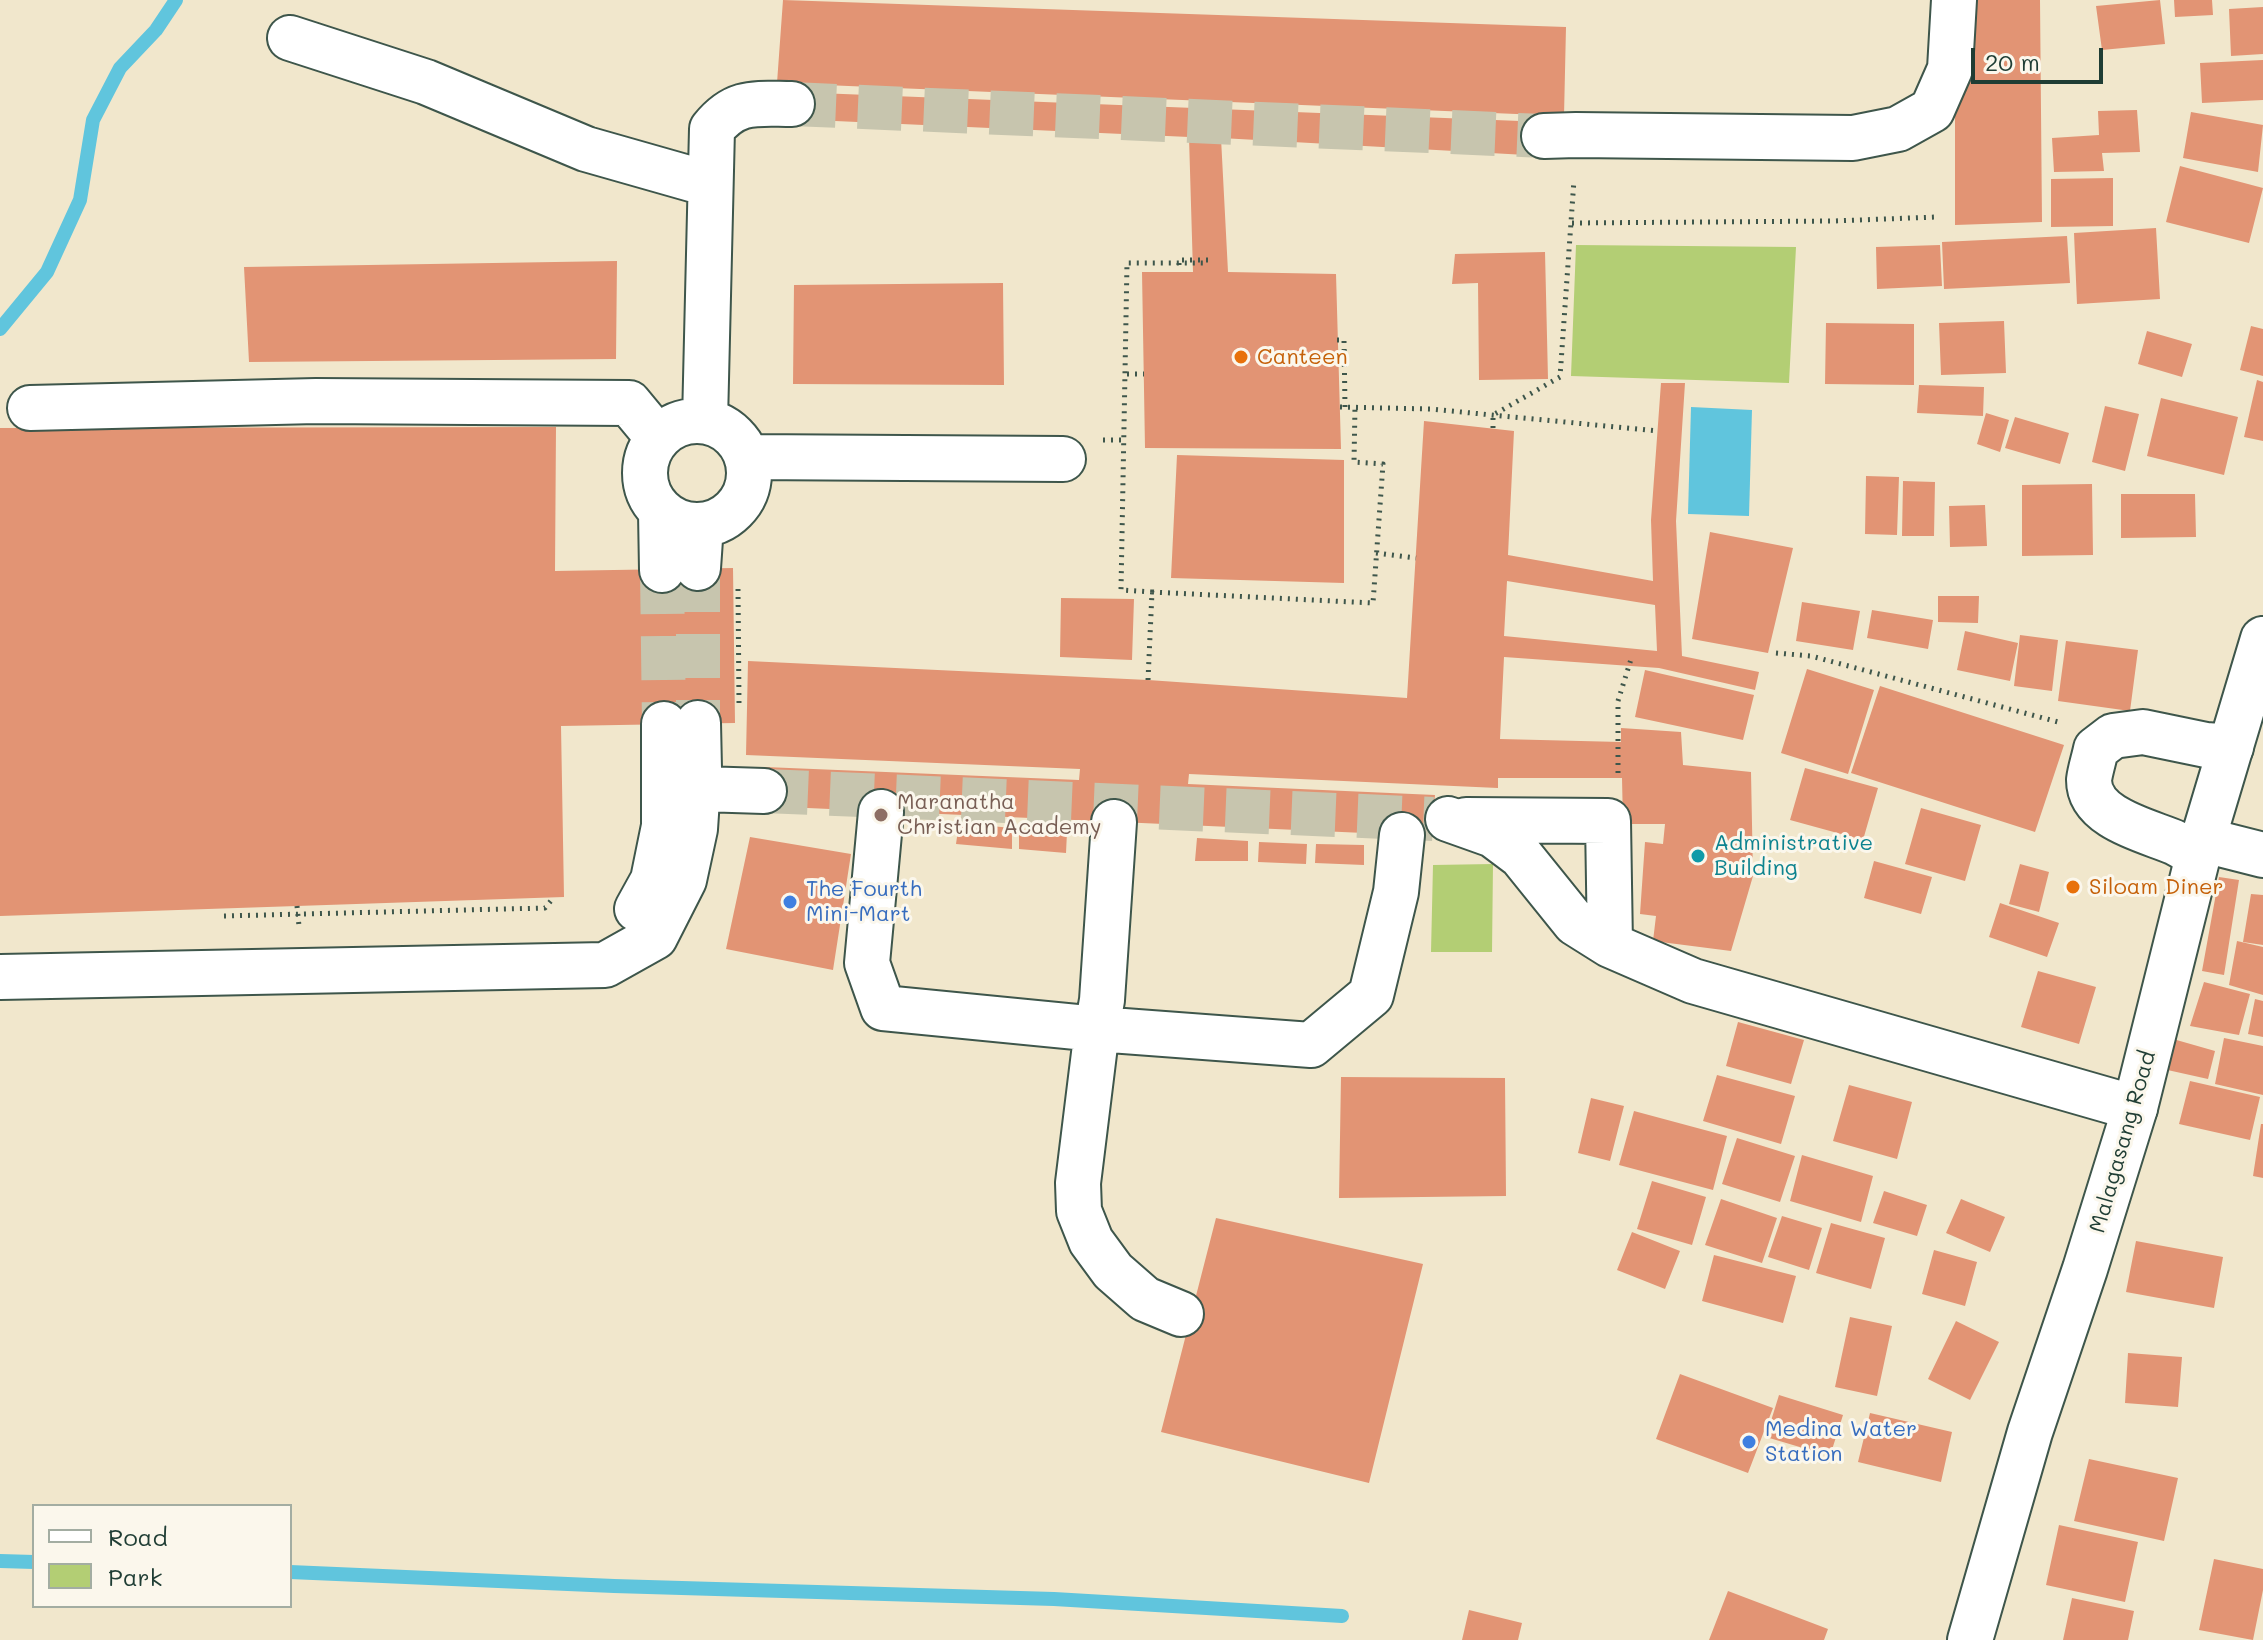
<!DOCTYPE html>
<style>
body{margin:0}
#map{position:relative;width:2263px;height:1640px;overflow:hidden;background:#f1e7cc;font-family:Mali,sans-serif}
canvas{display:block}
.legend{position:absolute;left:32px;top:1504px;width:260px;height:104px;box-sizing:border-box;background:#fbf7ec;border:2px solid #a3ada2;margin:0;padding:10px 14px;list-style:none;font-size:24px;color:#1f3d34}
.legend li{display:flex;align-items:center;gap:16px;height:40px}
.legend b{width:40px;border:2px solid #a3ada2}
.scale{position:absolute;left:1971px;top:48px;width:132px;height:36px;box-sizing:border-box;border:4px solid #1f3d34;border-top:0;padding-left:10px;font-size:24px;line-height:28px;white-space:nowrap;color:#1f3d34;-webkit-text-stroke:6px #fbf7ec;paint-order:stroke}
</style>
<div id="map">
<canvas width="2263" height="1640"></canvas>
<ul class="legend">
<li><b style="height:10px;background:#fff"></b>Road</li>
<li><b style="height:22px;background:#b3ce74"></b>Park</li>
</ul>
<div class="scale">20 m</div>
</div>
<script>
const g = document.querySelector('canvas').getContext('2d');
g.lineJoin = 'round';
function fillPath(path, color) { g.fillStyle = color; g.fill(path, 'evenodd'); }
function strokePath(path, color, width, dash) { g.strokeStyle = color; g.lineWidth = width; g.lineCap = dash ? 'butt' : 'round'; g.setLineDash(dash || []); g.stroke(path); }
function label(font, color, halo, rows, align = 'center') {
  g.font = font + ' Mali,sans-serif'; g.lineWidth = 6; g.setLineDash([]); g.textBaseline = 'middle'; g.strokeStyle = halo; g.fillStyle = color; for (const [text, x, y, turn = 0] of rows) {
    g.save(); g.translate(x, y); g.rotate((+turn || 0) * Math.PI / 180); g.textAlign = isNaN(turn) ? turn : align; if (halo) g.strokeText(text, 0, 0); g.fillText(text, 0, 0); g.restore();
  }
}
const green = new Path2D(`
 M1576 245 1796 247 1789 383 1571 376Z
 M1493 864 1492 952H1431L1433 865Z`);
const water = new Path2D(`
 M1691 407 1752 410 1749 516 1688 514Z`);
const stream = new Path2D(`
 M0 329 47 272 80 200 93 120 120 68 156 30 176 0
 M0 1561 34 1562
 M290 1572 614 1586 1054 1599 1342 1616`);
const building = new Path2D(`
 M783 0 1566 27 1564 116 777 83Z
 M1955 0H2040L2042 222 1955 225Z
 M2160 0 2165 44 2102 50 2096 6Z
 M2174 0H2212L2213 15 2175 17Z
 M2263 7V54L2231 56 2229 9Z
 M2263 60V100L2202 103 2200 63Z
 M793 92 1545 122 1544 156 1221 138 1228 272 1336 274 1341 449 1145 448 1142 272H1193L1189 137 791 119Z
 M2137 110 2140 152 2102 153 2104 171 2054 172 2052 138 2099 135 2098 111Z
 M2191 112 2263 125 2258 172 2183 158Z
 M2180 166 2263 188 2249 243 2166 222Z
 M2113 178V226L2051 227V179Z
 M2156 228 2160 299 2077 304 2074 233Z
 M2067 236 2070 283 1944 289 1942 242Z
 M1940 245 1942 286 1877 289 1876 247Z
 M1545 252 1548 379 1479 380 1478 283 1452 284 1455 254Z
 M617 261 616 359 249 362 244 267Z
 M1003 283 1004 385 793 384 794 285Z
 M2004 321 2006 373 1941 375 1939 323Z
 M1826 323 1914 324V385L1825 384Z
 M2251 326 2263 329V376L2240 370Z
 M2147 331 2192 344 2182 377 2138 364Z
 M2257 380 2263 382V441L2244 437Z
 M1661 383H1685L1676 521 1682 656 1759 672 1755 690 1659 668 1504 657 1500 739 1621 742V728L1681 732 1683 765 1751 772 1753 876 1731 951 1653 941 1656 916 1640 914 1645 842 1663 844 1665 824H1623L1622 778H1498V788L1189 774 1188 784 1435 795 1431 836 763 806 765 767 1079 780 1080 769 746 755 748 661 1148 680 1407 698 1424 421 1514 431 1508 555 1653 581 1651 520ZM1507 581 1655 605 1657 651 1504 636Z
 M1919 385 1984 387 1983 416 1917 413Z
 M2161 398 2238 417 2224 475 2147 456Z
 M2105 406 2139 414 2125 471 2092 462Z
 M1986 413 2009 420 2000 452 1977 444Z
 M2015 417 2069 433 2060 464 2005 448Z
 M556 427 555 571 733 568 735 723 561 726 564 897 0 916V428Z
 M1177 455 1344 460V583L1171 578Z
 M1866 476 1899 477 1897 535 1865 534Z
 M1903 481 1935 482 1934 536H1902Z
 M2092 484 2093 555 2022 556V485Z
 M2121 494H2195L2196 537 2121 538Z
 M1985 505 1987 546 1950 547 1949 506Z
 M1710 532 1793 548 1768 653 1692 639Z
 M1938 596H1979L1978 623 1938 622Z
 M1061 598 1134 599 1132 660 1060 657Z
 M1802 602 1860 611 1853 650 1796 641Z
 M1872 610 1933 620 1928 649 1867 638Z
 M1965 631 2018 643 2010 681 1957 670Z
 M2020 635 2058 640 2052 691 2014 686Z
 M2066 641 2138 650 2130 711 2058 701Z
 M1807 669 1874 690 1848 774 1781 753Z
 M1645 670 1754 695 1743 740 1635 717Z
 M1880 686 2064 745 2035 832 1851 773Z
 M1805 768 1878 788 1863 840 1790 820Z
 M1921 808 1981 825 1965 881 1905 864Z
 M959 823 1012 828V849L956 844Z
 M1019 829 1067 832 1066 853 1019 849Z
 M750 837 851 854 833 970 726 949Z
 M1197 838 1248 841V861H1195Z
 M1259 842 1307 844 1306 864 1258 862Z
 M1316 844 1364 845V865L1315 863Z
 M1874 861 1932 877 1921 914 1864 898Z
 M2020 864 2049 872 2039 912 2009 904Z
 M2219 877 2239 880 2224 975 2202 971Z
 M2251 894 2263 895V945L2243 942Z
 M2000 903 2059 923 2047 957 1989 937Z
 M2237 941 2263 947V995L2229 985Z
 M2038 971 2096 987 2079 1044 2021 1027Z
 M2204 982 2250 994 2239 1035 2190 1026Z
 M2255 999 2263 1001V1037L2248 1034Z
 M1738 1022 1804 1040 1791 1084 1726 1066Z
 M2224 1038 2263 1046V1095L2215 1084Z
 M2173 1039 2215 1051 2208 1079 2163 1069Z
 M1717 1075 1795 1096 1781 1144 1703 1121Z
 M1341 1077 1505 1078 1506 1196 1339 1198Z
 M2190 1081 2260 1097 2250 1140 2179 1124Z
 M1849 1085 1912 1102 1897 1159 1833 1141Z
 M1591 1098 1624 1106 1610 1161 1578 1153Z
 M1634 1111 1727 1136 1713 1190 1619 1165Z
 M2261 1124H2263V1178L2253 1176Z
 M1737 1138 1795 1156 1780 1202 1722 1184Z
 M1802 1155 1873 1176 1861 1222 1790 1201Z
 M1652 1181 1706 1197 1692 1245 1637 1229Z
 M1884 1191 1927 1205 1917 1236 1873 1223Z
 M1721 1199 1777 1218 1762 1263 1705 1245Z
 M1961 1199 2005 1217 1990 1252 1946 1233Z
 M1782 1216 1822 1228 1809 1270 1768 1257Z
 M1216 1218 1423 1264 1369 1483 1161 1432Z
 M1831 1223 1885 1238 1871 1289 1816 1273Z
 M1632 1232 1680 1251 1665 1289 1617 1270Z
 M2136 1241 2223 1257 2214 1308 2126 1292Z
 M1934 1250 1977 1262 1965 1306 1922 1294Z
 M1714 1255 1796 1276 1783 1323 1702 1301Z
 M1850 1317 1892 1326 1877 1396 1835 1387Z
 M1956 1321 1999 1342 1970 1400 1928 1379Z
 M2128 1353 2182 1357 2178 1407 2125 1403Z
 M1680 1374 1773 1408 1748 1473 1656 1439Z
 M1779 1395 1843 1415 1830 1456 1766 1437Z
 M1870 1413 1952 1432 1941 1482 1858 1462Z
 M2089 1459 2178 1478 2164 1541 2074 1521Z
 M2059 1525 2138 1542 2125 1602 2046 1585Z
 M2214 1559 2263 1569V1590L2253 1640 2199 1630Z
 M1728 1591 1828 1629 1824 1640H1709Z
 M2072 1598 2134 1611 2128 1640H2063Z
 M1469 1610 1522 1623 1518 1640H1462Z`);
const minorTunnel = new Path2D(`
 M792 104 1544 136
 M698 568V723
 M662 570 664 724
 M764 791 1433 819`);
const path = new Path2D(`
 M1572 223 1833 221 1936 217
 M1337 340H1344L1345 407
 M1127 374H1144
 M1340 407 1430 409 1658 431
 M1493 428V415L1560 377 1574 180
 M1103 440H1125
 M1376 553 1416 558
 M738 589 739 703
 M1152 592 1373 603 1383 464 1354 462 1355 407
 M1776 653 1811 656 2062 723
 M1148 680 1152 592 1121 590 1127 263H1207
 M1618 773V701L1632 656
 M297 906 299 926
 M224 916 545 908 554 897`);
const minor = new Path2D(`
 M290 38 426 82 586 149 709 184
 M1544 136 1576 135 1853 138 1898 129 1932 110 1950 69 1954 0
 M30 408 316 401 629 403 658 438
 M705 421 712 129C736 99 756 104 792 104
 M645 473a52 52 0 1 1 104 0a52 52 0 1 1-104 0Z
 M747 457 1063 459
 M661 512 662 570
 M698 568 701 525
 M670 788 764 791
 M881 812 867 963 883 1008 1097 1029 1102 1000 1114 822
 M1448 819 1493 835 1521 856 1575 923 1610 945 1693 981 2135 1108
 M1466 820 1608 821 1610 945
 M2204 840 2263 855
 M2198 856C2191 852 2184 847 2176 843 2149 831 2089 819 2089 780 2090 771 2094 759 2096 749L2113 736 2143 732 2206 745 2231 747
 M637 909 653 880 664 826V724
 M0 977 605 965 655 937 684 880 695 829 699 769 698 723
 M1181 1314 1145 1299 1113 1271 1091 1241 1079 1211 1078 1183 1097 1029 1311 1045 1371 995 1396 892 1402 835`);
const major = new Path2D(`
 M1970 1640 2030 1432 2085 1269 2135 1108 2198 856 2263 639`);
const pathBridge = new Path2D(`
 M1179 265V260H1209`);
const markers = [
 [1241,357,8,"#e8710a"],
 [881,815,8,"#8d6e63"],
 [1698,856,8,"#0f9aa8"],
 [2073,887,8,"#e8710a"],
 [790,902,8,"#3f7fe0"],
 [1749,1442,8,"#3f7fe0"]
];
const foodNames = [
 ["Canteen",1257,357],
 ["Siloam Diner",2089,887]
];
const educationNames = [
 ["Maranatha",897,802],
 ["Christian Academy",897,827]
];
const cultureNames = [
 ["Administrative",1714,843],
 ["Building",1714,868]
];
const shopNames = [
 ["The Fourth",806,889],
 ["Mini-Mart",806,914],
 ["Medina Water",1765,1429],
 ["Station",1765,1454]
];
const streetNames = [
 ["Malagasang Road",2123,1142,-74]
];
fillPath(green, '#b3ce74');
fillPath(water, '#60c5dd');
strokePath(stream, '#60c5dd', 14);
fillPath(building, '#e29474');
strokePath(minorTunnel, '#c7c5ae', 44, [44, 22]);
strokePath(minor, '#3e564b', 48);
strokePath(major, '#3e564b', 48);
strokePath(path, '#3e564b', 5, [2, 6]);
strokePath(minor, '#fff', 44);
strokePath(major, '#fff', 44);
strokePath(pathBridge, '#3e564b', 5, [2, 6]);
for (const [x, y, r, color] of markers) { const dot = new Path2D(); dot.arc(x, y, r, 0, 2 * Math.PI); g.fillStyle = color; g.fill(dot); strokePath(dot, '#fbf7ec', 3); }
label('22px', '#c56008', '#fbf7ec', foodNames, 'left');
label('22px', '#785e54', '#fbf7ec', educationNames, 'left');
label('22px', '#0d838f', '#fbf7ec', cultureNames, 'left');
label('22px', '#366cbe', '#fbf7ec', shopNames, 'left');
label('22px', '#1f3d34', '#fbf7ec', streetNames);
</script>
